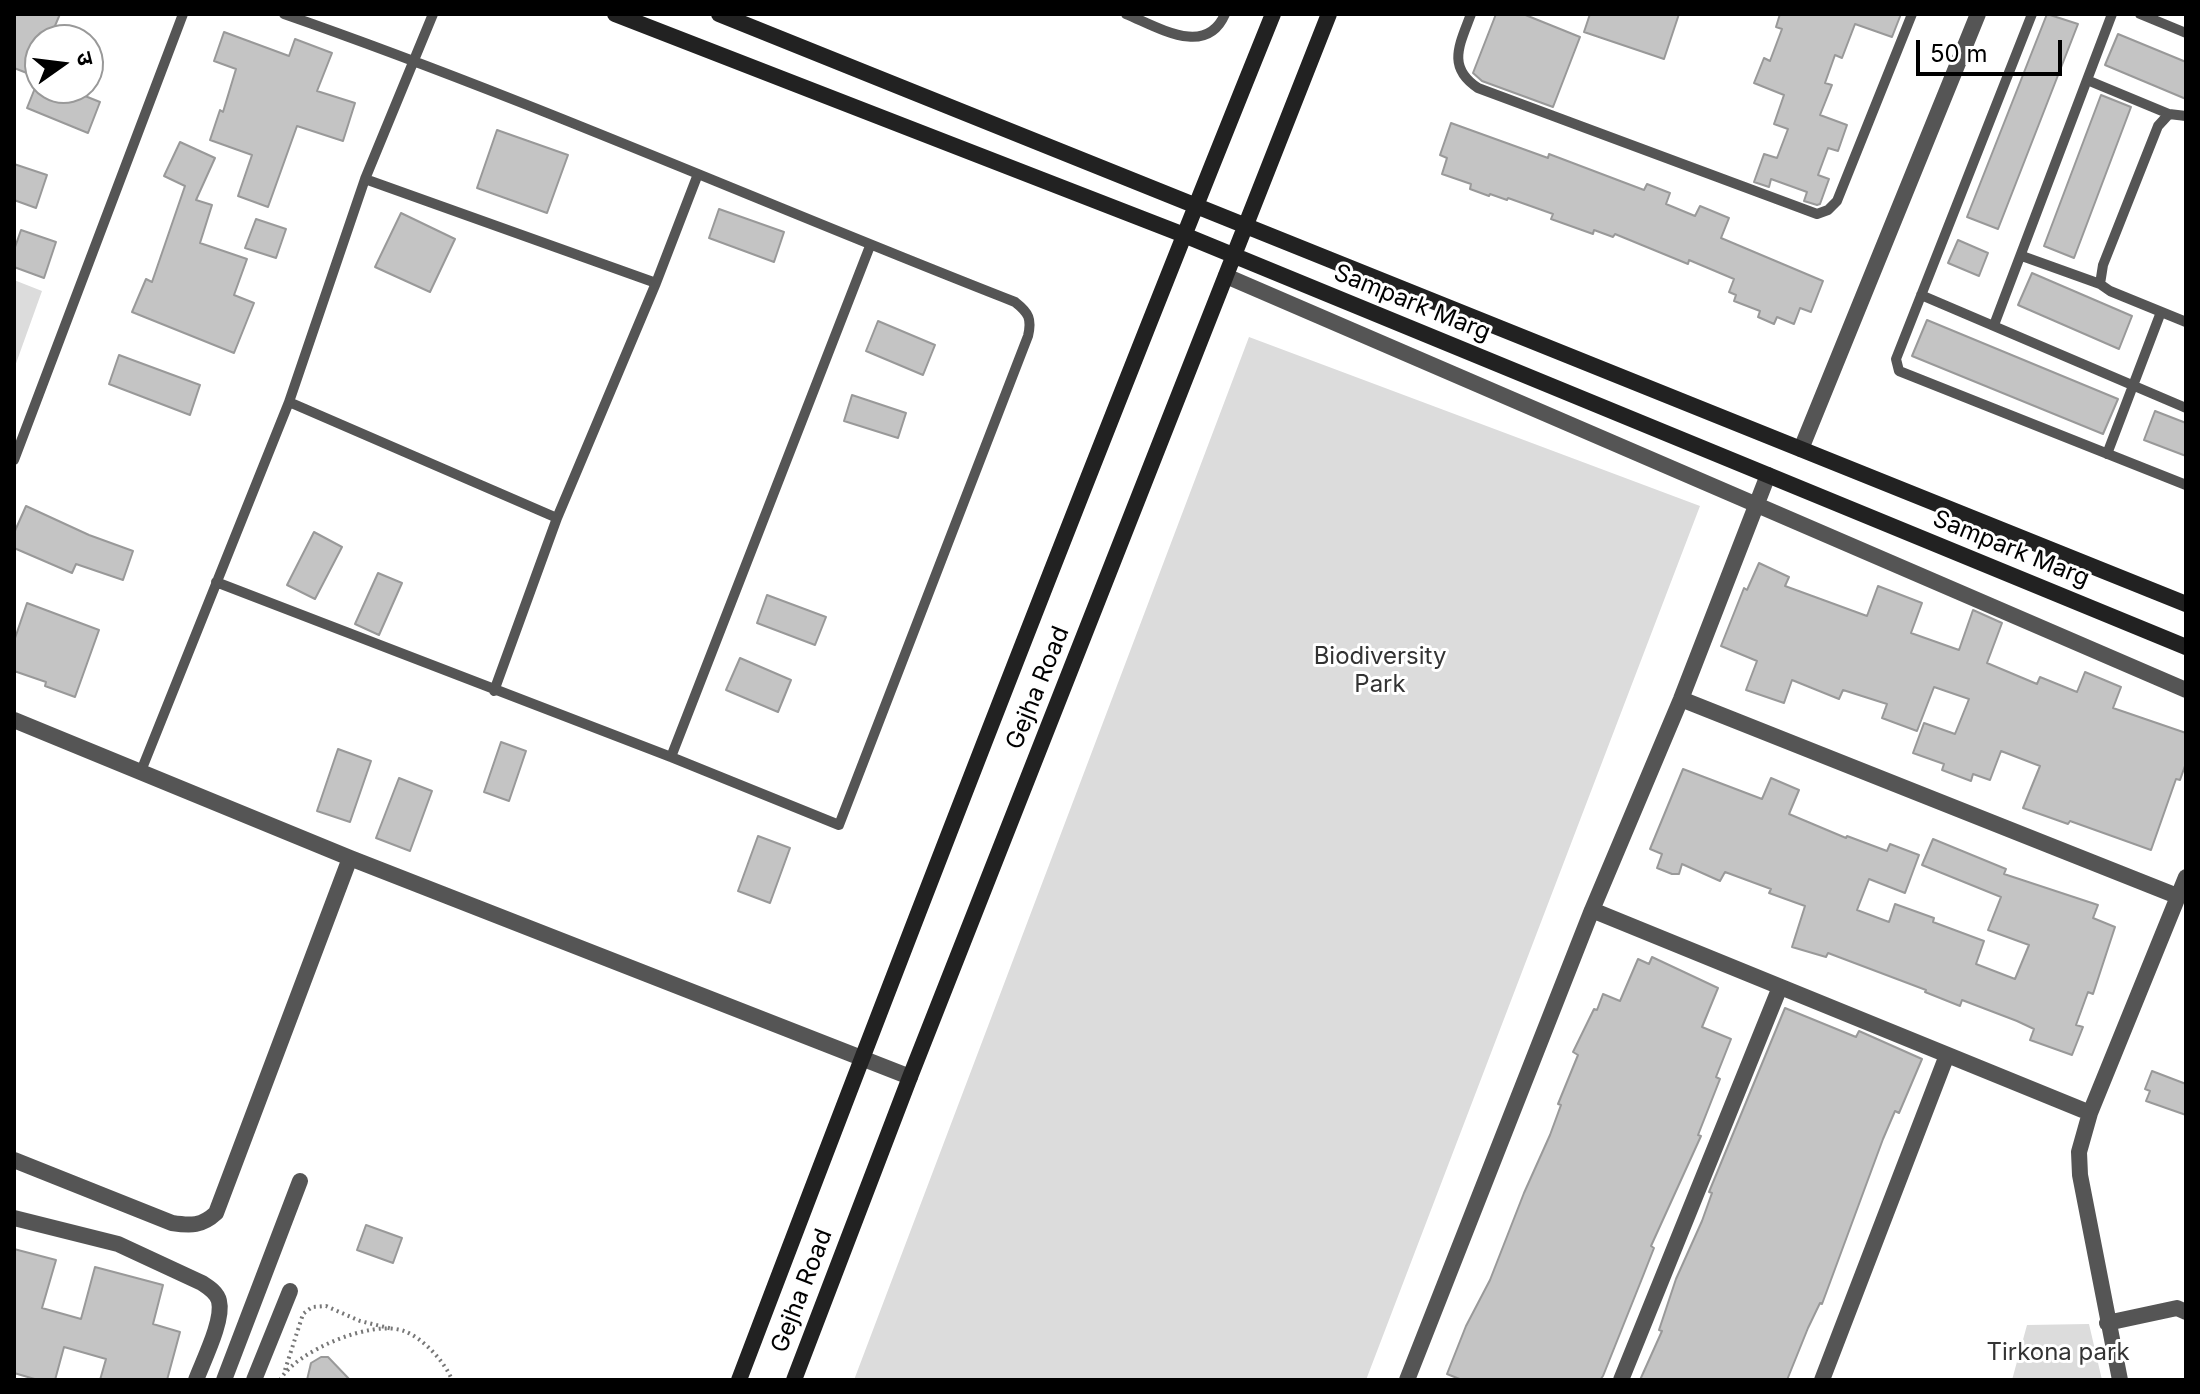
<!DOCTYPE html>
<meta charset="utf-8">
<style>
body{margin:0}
#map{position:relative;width:2200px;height:1394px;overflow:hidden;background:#fff;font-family:Inter,"Noto Sans Devanagari",sans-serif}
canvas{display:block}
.frame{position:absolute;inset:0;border:16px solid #000;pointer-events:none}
.north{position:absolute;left:24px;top:24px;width:80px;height:80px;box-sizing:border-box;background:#fff;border:2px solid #999;border-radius:50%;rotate:76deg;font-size:22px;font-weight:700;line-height:32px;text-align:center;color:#000}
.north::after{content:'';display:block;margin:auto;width:28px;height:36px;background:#000;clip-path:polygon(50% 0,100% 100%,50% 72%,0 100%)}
.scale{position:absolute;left:1916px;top:40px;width:146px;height:36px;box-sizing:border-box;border:4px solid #000;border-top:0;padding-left:10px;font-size:24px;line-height:28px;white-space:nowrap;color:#000;-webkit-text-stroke:6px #fff;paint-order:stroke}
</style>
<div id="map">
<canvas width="2200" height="1394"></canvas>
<div class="frame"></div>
<div class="north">उ</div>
<div class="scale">50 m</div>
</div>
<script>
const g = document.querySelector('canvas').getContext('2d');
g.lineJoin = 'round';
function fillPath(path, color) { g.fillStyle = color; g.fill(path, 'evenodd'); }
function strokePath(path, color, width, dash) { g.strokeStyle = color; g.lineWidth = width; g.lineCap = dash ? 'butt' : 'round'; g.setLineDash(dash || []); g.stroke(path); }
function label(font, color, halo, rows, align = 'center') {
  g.font = font + ' Inter,sans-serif'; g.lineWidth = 6; g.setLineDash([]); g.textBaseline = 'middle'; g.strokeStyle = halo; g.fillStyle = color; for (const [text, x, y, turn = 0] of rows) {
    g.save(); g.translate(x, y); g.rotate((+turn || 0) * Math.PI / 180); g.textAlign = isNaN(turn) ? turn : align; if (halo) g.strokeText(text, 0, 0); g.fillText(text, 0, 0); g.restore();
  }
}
const green = new Path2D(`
 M14 280 42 291 14 369Z
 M1249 337 1700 506 1366 1380H854Z
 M2089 1324 2102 1380H2012L2027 1325Z`);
const building = new Path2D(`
 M14 14H60L49 40H40V53L32 75 14 68Z
 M1496 14H1523L1580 37 1553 107 1482 81 1473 73Z
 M1590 14H1679L1664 59 1584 32Z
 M1780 14H1901L1892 37 1855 24 1842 58 1835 55 1825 83 1832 85 1820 115 1847 125 1838 151 1828 148 1818 175 1829 179 1820 204 1817 205 1804 201 1807 192 1771 179 1769 187 1754 182 1764 154 1777 158 1788 129 1774 124 1784 95 1754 83 1764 58 1770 61 1782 29 1776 27Z
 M2047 14 2078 24 1998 229 1967 217Z
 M224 32 289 56 295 39 332 53 317 91 355 103 343 141 297 126 268 207 238 196 252 155 210 140 220 110 223 112 236 69 214 61Z
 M2118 34 2186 62V99L2105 65Z
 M35 88H65L100 102 88 133 27 108Z
 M2101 95 2131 107 2074 258 2044 246Z
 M1451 123 1548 158 1549 154 1644 190 1647 184 1670 193 1666 204 1695 216 1700 206 1729 218 1721 238 1823 281 1811 312 1800 308 1794 324 1777 317 1774 324 1758 317 1760 311 1734 301 1736 295 1729 292 1734 279 1689 260 1688 264 1615 234 1613 237 1594 230 1593 234 1551 219 1553 214 1508 198 1507 200 1490 194 1489 196 1470 189 1471 184 1442 174 1447 158 1440 155Z
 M497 130 568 155 547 213 477 188Z
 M180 142 215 158 196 200 212 205 200 243 247 259 234 295 254 303 234 353 132 312 146 279 152 282 185 186 164 176Z
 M14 164 47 175 36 208 14 200Z
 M719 209 784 232 774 262 709 238Z
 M401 213 455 239 430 292 375 267Z
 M256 219 286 229 276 258 245 248Z
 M21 230 56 242 44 278 14 267V250Z
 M1958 240 1988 253 1979 276 1948 263Z
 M2032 273 2132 316 2119 349 2018 305Z
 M1927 320 2118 399 2103 434 1912 356Z
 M878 321 935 345 923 375 866 351Z
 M119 355 200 385 190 415 109 384Z
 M852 395 906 413 898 438 844 421Z
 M2155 411 2186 423V456L2144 440Z
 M26 506 89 535 133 551 123 580 76 564 72 573 14 548V533Z
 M314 532 342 547 315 599 287 585Z
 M1759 563 1789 577 1785 586 1867 616 1878 586 1922 603 1911 633 1959 650 1973 610 2002 623 1987 663 2037 684 2040 677 2077 692 2085 672 2121 687 2113 708 2186 733V763L2180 780 2176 779 2151 850 2070 821 2068 824 2023 808 2040 766 2001 751 1990 780 1973 774 1971 781 1942 770 1944 764 1913 753 1924 723 1955 734 1969 699 1934 687 1917 731 1882 718 1887 704 1843 690 1839 699 1792 680 1784 703 1746 690 1757 661 1721 646 1744 588 1747 590Z
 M378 573 402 583 379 635 355 624Z
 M767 595 826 617 815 645 757 623Z
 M27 603 99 630 75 697 45 686 46 682 14 671V641Z
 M740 658 791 680 778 712 726 690Z
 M501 742 526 751 509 801 484 792Z
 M338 749 371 761 350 822 317 811Z
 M1683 769 1762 799 1771 778 1799 790 1789 814 1846 838 1847 836 1887 851 1890 844 1919 855 1905 893 1869 879 1857 910 1889 922 1895 904 1934 918 1933 922 1984 941 1976 964 2015 979 2029 945 1988 930 2001 897 1922 865 1933 839 2006 869 2004 874 2098 905 2093 918 2115 927 2093 994 2088 992 2076 1025 2083 1027 2072 1055 2030 1040 2034 1029 2017 1021 1962 1000 1960 1006 1925 992 1926 990 1828 953 1826 957 1792 947 1805 906 1769 893 1771 889 1725 872 1720 881 1682 864 1679 874H1672L1657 868 1662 854 1650 849Z
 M399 778 432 791 410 851 376 838Z
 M758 836 790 848 770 903 738 891Z
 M1652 957 1718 988 1702 1027 1731 1039 1716 1077 1720 1079 1698 1135 1701 1136 1651 1246 1654 1248 1643 1276 1603 1376 1600 1380H1462L1447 1374 1466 1326 1490 1280 1524 1193 1550 1135 1561 1105 1558 1104 1578 1055 1573 1052 1594 1009 1597 1010 1603 994 1620 1001 1638 959 1649 964Z
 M1785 1008 1856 1037 1859 1031 1922 1059 1899 1113 1895 1111 1883 1139 1822 1304 1820 1303 1808 1328 1787 1380H1640L1662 1331 1659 1330 1676 1279 1702 1221 1712 1193 1709 1192Z
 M2152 1071 2186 1084V1115L2146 1101 2150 1091 2145 1089Z
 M366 1225 402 1238 393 1263 357 1250Z
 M14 1249 56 1260 42 1308 81 1319 95 1267 163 1285 153 1324 180 1332 167 1380H100L106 1359 64 1347 55 1380H38L14 1373Z
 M321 1357H328L350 1380H307L311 1363Z`);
const path = new Path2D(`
 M285 1370 303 1314 312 1307 326 1306 360 1321 393 1329
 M280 1380C296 1351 372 1319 404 1331 423 1338 445 1362 452 1380`);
const lane = new Path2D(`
 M1126 14C1158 27 1206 58 1225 14
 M1471 14C1460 44 1446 67 1478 88L1817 214 1828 210 1837 201 1912 14
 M2032 14 1896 359 1899 371 2186 485
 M2140 14 2186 33
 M2087 80 2169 114
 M2186 116 2169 114 2158 126 2103 265 2100 284 2110 291 2186 322
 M365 179 656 283
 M2022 256 2100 284
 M1921 295 2186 408
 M1994 325 2112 14
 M289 402 557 518
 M2107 454 2161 312
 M14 460 183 14
 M216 582 671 757 839 825 1028 336C1032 319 1029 313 1015 302 771 207 531 100 284 14
 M494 691 557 518 656 283 698 174
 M671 757 870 246
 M141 771 289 402 365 179 433 14`);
const street = new Path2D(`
 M1226 276 2186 690
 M1801 449 1978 14
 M1681 699 2177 896
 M14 720 350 858 910 1077
 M1592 910 2090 1113
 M14 1160 172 1223C191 1226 202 1226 216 1213L350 858
 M14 1218 118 1244 202 1283C208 1287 217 1292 219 1301 224 1320 203 1361 196 1380
 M2107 1323 2177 1308 2186 1312
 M224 1380 300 1181
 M254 1380 290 1291
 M1407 1380 1592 910 1681 699 1768 475
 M1621 1380 1780 987
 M1822 1380 1947 1055
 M2120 1380 2080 1175 2079 1152 2090 1113 2186 877`);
const secondary = new Path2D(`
 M615 14 1184 235 2186 647
 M719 14 2186 604
 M739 1380C913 923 1090 467 1273 14
 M794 1380 910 1077 1329 14`);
const streetNames = [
 ["Sampark Marg",1412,303,22],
 ["Sampark Marg",2011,549,22],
 ["Gejha Road",1038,688,-68],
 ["Gejha Road",802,1291,-69]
];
const parkNames = [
 ["Biodiversity",1380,657],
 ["Park",1380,685],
 ["Tirkona park",2058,1353]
];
fillPath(green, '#dcdcdc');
fillPath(building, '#c4c4c4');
strokePath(building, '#999', 2);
strokePath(path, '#777', 4, [2, 4]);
strokePath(lane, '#555', 10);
strokePath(street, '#555', 16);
strokePath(secondary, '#222', 16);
label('24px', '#000', '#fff', streetNames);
label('24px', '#333', '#fff', parkNames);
</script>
